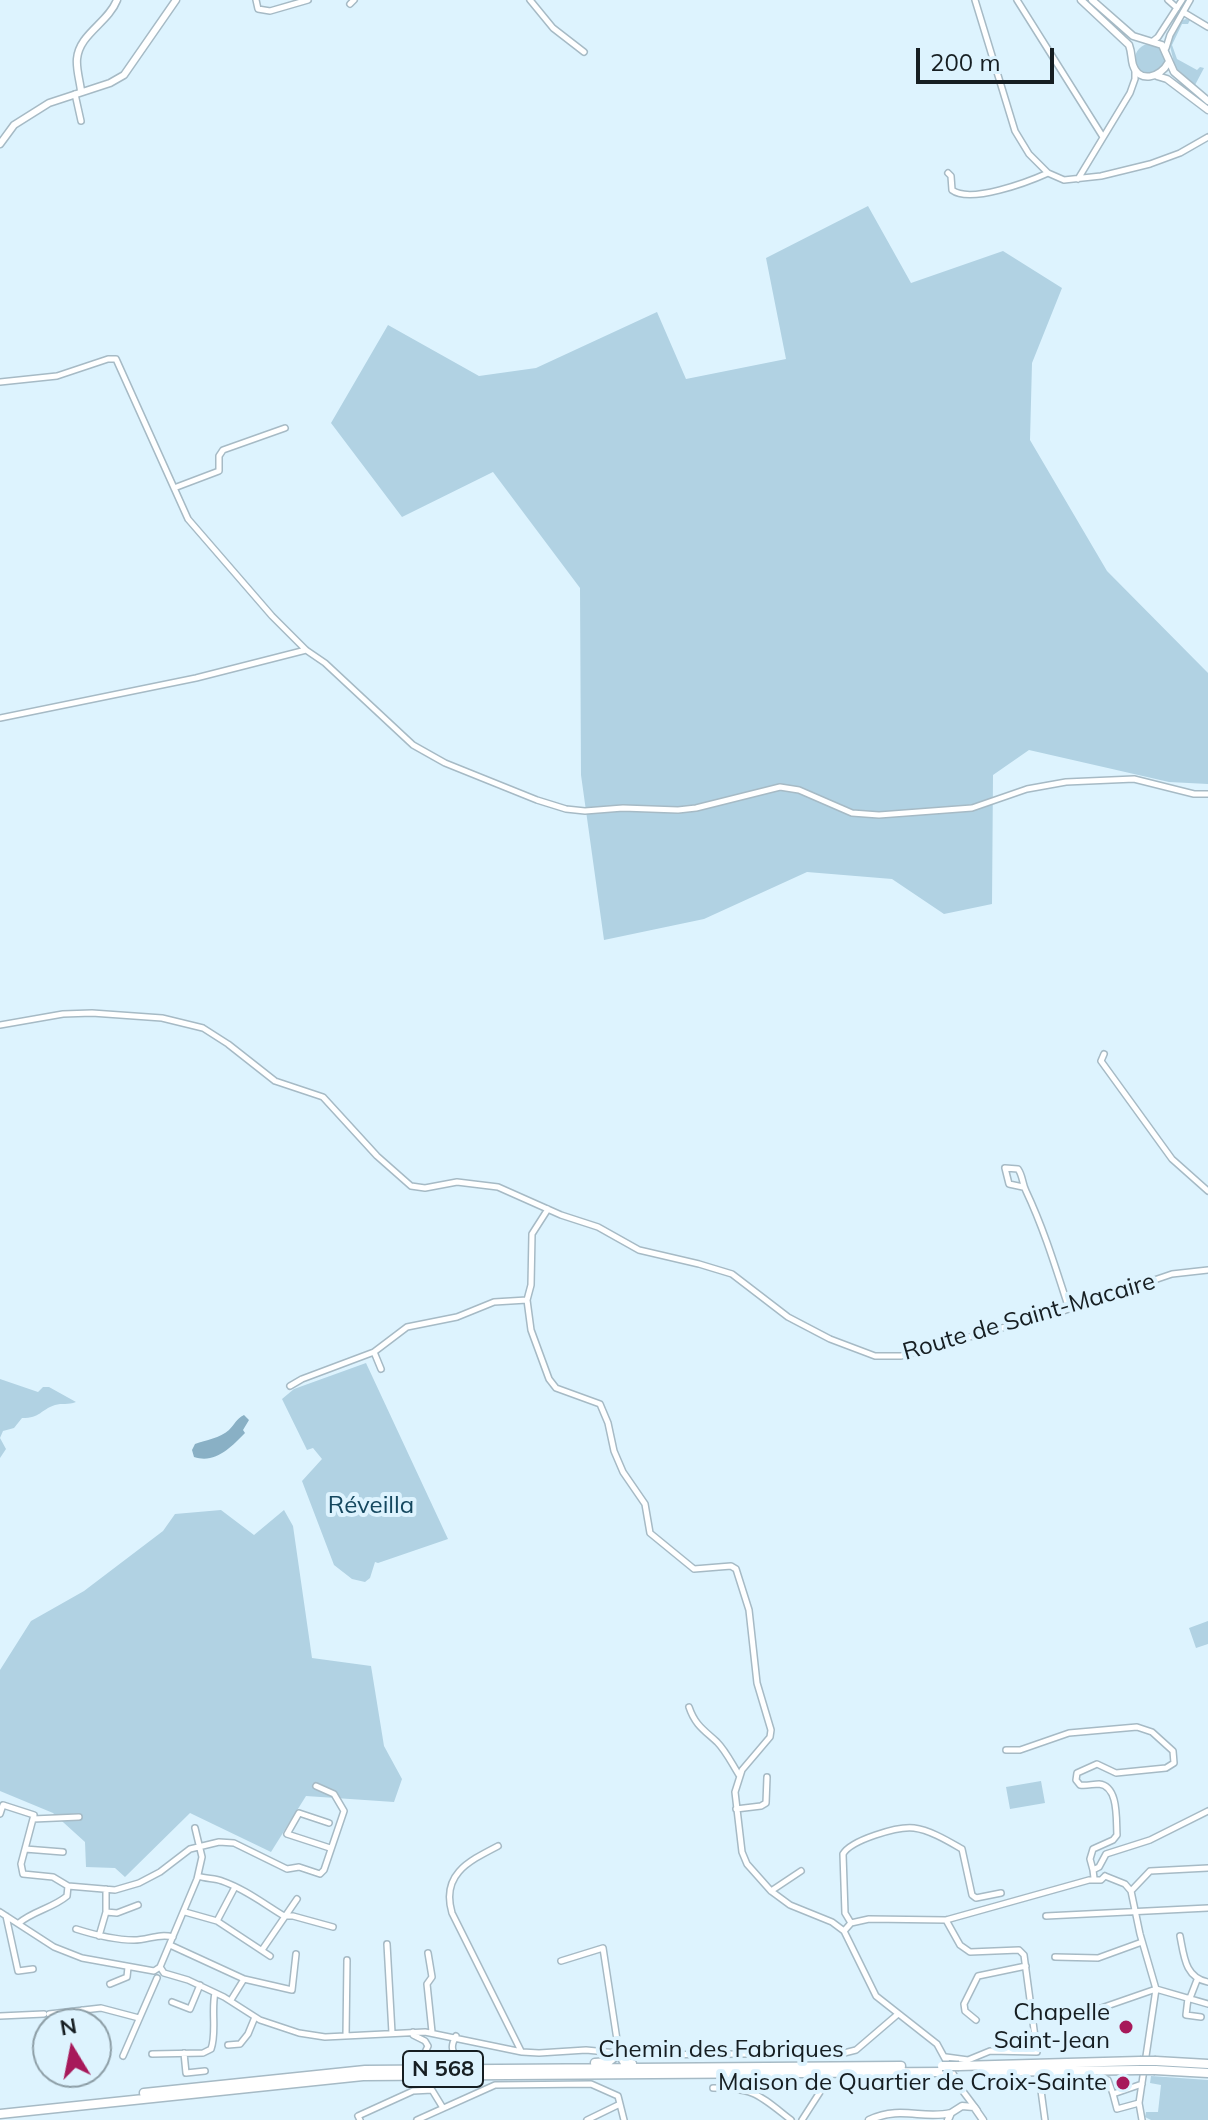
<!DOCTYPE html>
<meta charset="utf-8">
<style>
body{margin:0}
#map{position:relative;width:1208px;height:2120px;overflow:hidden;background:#ddf3fe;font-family:Mulish,sans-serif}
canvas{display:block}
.north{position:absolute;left:32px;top:2008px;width:80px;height:80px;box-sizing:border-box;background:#ddf3fe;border:2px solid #8d9ea6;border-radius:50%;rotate:350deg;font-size:22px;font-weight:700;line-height:32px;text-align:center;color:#161e22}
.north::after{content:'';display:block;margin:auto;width:28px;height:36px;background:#a7195a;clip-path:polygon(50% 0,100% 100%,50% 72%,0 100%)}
.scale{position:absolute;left:916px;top:48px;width:138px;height:36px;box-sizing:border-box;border:4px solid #161e22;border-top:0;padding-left:10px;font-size:24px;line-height:28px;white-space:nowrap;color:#161e22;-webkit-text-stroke:6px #ddf3fe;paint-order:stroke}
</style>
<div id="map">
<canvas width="1208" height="2120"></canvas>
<div class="north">N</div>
<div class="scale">200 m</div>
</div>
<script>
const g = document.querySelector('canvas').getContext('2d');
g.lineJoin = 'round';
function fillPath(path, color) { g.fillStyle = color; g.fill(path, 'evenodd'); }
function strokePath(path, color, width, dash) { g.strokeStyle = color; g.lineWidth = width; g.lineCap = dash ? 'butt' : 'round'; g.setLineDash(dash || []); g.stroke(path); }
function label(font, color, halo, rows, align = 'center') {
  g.font = font + ' Mulish,sans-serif'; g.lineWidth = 8; g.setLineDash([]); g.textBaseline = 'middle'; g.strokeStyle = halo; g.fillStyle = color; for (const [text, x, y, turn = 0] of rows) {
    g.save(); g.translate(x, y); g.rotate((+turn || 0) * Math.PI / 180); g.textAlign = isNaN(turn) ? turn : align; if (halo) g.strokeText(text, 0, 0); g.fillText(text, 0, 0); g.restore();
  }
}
const green = new Path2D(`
 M1186 19 1190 20 1188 24H1182L1172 45 1177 59 1197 70 1200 67 1204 68 1195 85 1175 67 1170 46V38L1180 21Z
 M1135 59a15 15 0 1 1 30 0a15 15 0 1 1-30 0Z
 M868 206 911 283 1003 251 1062 288 1032 363 1030 440 1107 571 1208 673V784L1169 782 1029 750 993 775 992 904 944 914 892 879 807 872 704 919 604 940 581 775 580 588 493 472 402 517 331 423 388 325 479 376 536 368 657 312 686 379 786 359 766 258Z
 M366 1363 448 1539 378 1563 375 1562 370 1578 365 1582 352 1579 334 1565 302 1481 322 1459 313 1448 307 1450 282 1399 294 1389Z
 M0 1379 38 1392 43 1387H49L76 1402C68 1405 62 1403 55 1405 40 1410 41 1418 22 1418L14 1428 3 1431 0 1438 6 1449 0 1458Z
 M221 1510 254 1535 284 1510 293 1526 312 1658 371 1666 384 1746 402 1779 394 1802 306 1796 271 1852 190 1813 125 1877 115 1868 86 1867 85 1842 53 1813 0 1791V1670L31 1621 84 1591 163 1531 175 1514Z
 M1208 1621V1644L1196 1648 1189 1628Z
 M1041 1781 1045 1803 1010 1809 1006 1787Z
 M1151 2076 1208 2080V2120H1151L1145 2117 1146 2112H1158L1161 2085 1150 2083Z`);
const water = new Path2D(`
 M244 1415 249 1420 243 1430 245 1433C231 1447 216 1464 194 1457L192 1450 195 1444C206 1440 220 1438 229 1430 235 1424 236 1419 244 1415Z`);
const minor = new Path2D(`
 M256 0 258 9 270 11 308 0
 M530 0 553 28 584 52
 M975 0 1015 131 1029 154 1048 173 1064 180 1101 176 1150 164 1180 153 1208 137
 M1017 0 1103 137
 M1168 0 1177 8
 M350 4 354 0
 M1183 12 1208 27
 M1153 41 1158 37 1182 0
 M1166 48 1170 35 1190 0
 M75 94 81 121
 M948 173 951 176 952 190C970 204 1028 182 1048 173
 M1078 179 1130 93 1135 79V69
 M0 382 57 376 108 359H116L188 519 272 616 306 650 325 663 413 745 445 763 537 800 566 809 585 811 623 808 678 810 696 808 780 787 799 790 852 813 879 815 972 808 1027 789 1066 782 1134 779 1194 794H1208
 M174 488 219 471V456L223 450 285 428
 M0 718 196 678 306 650
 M0 1025 63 1014 92 1013 162 1018 203 1028 228 1044 275 1081 323 1097 377 1156 411 1186 425 1188 457 1182 498 1187 561 1215 598 1227 639 1250 699 1264 732 1274 788 1317 830 1339 875 1356H901L1063 1311 1172 1274 1208 1270
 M1104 1054 1101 1061 1172 1159 1208 1191
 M1023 1187 1009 1184 1005 1168 1018 1169C1023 1176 1022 1183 1026 1191 1044 1229 1056 1269 1069 1309
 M548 1209 532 1234 531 1285 527 1300 531 1330 549 1379 556 1388 600 1404 608 1423 614 1451 623 1472 645 1504 650 1533 694 1569 731 1566 736 1569 749 1610 757 1683 771 1730 770 1737 742 1770 735 1792 742 1852 747 1864 771 1891 790 1905 832 1922 844 1931 876 1996 937 2044 962 2090 977 2110
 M374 1352 381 1369
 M290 1386 302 1379 374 1352 407 1327 457 1317 494 1302 527 1300
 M689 1707C695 1725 704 1730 717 1742 726 1751 732 1764 739 1775
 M1006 1750H1020L1069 1733 1137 1727 1152 1732 1173 1751 1174 1763 1166 1768 1116 1773 1097 1764 1077 1773 1076 1780 1080 1785C1086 1786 1093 1784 1099 1784 1119 1786 1116 1820 1117 1835L1113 1840 1093 1849 1090 1859 1093 1870
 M736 1809 761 1806 766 1803 767 1777
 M0 1814 3 1805 34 1815 21 1864 23 1874 53 1877 68 1886 67 1896C53 1908 33 1911 19 1923
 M33 1819 79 1817
 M329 1823 299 1813 287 1834 330 1848
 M498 1846C467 1862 441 1875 452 1913L521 2051
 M25 1849 63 1852
 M198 1876C206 1879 215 1878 222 1881 245 1889 264 1904 284 1916H293L333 1927
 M1105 1876 1125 1884 1131 1891 1140 1934 1156 1989 1139 2103 1142 2120
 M1094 1878 1093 1870 1099 1867 1106 1854 1150 1840 1208 1811
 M68 1886 115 1890 139 1883 160 1872 190 1849 219 1842 234 1843 287 1869 299 1867 320 1874 324 1870 344 1811 334 1794 316 1786
 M771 1891 801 1871
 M1131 1891 1150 1871 1208 1868
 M0 1912 54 1947 82 1958 154 1971 160 1967 164 1973 188 1980 224 1997 260 2020 299 2033 325 2037 425 2032 522 2052 539 2053 586 2050 638 2055 844 2053 856 2050 898 2014
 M106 1912 117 1913 138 1905
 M185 1912 217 1921 270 1956
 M6 1916 18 1971 33 1969
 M1046 1916 1208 1908
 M217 1921 235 1887
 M851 1923 845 1913 843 1854C851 1840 898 1826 914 1828 930 1830 948 1841 962 1849L972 1895 976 1898 1001 1893
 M76 1929C95 1935 115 1940 134 1940 148 1940 159 1933 173 1937
 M844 1931 851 1923 869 1919 946 1920 1089 1880H1101L1105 1876
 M99 1936 106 1912V1889
 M1180 1936C1184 1956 1185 1978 1208 1982
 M387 1944 392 2033
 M170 1945 244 1979
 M262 1950 297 1899
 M428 1953 432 1977 427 1984 432 2032
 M1055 1957 1098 1958 1142 1942
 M561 1961 603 1948 619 2053
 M160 1967 197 1879 202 1857 195 1828
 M110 1984 127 1977 128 1967
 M1188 1998 1186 2015 1201 2017
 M1190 1998 1197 1980
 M231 2000 244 1979 292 1990 296 1954
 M172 2002 190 2009 200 1985
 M49 2014 101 2008 139 2018
 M1081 2015 1156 1989 1208 2004
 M0 2016 44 2014
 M976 2020 965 2011 964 2004 978 1976 1026 1966
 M82 2024V2010
 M413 2032V2035L425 2041 428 2046 421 2061
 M346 2036 347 1960
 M456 2036C451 2045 451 2050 457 2058
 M228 2045 240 2044 248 2034 255 2017
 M184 2053 186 2073 205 2071
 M152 2054 203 2053 211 2049C217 2033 211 2010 215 1993
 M123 2056 157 1978
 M946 2057 968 2060 990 2051 1037 2052 1024 1955 1019 1950 970 1952 960 1945 946 1920
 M73 2078 74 2072
 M1108 2080 1113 2094
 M1040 2083 1045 2120
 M713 2088C755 2088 759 2095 791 2120
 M1139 2103 1117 2109 1113 2094 1142 2084
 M360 2120 358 2116 413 2091 432 2090 443 2108
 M417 2120 495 2085 591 2084 618 2096 624 2120
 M587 2120 620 2104
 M802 2120 820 2092 812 2081`);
const major = new Path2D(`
 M1081 0 1129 45C1132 53 1131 58 1133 65 1139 84 1161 77 1168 63
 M1092 0 1133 36 1162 45 1174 72 1208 101
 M1157 76 1167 79 1208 110
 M81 91C80 81 76 69 77 59 79 34 108 23 117 0
 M0 144 14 125 49 103 110 83 124 75 176 0
 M869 2120C902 2105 922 2120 951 2113
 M948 2120 951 2113 962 2106 974 2107 983 2120`);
const highway = new Path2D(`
 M457 2059 465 2065H471
 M1156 2061 1208 2064
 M595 2063 608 2062 619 2053 625 2063 632 2064
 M959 2066 1140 2061
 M1155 2070 1208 2073
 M981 2072 1139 2070
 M144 2093 365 2070 901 2066
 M0 2114 363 2076 944 2072`);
const highwayBridge = new Path2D(`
 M1140 2061H1156
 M942 2066H959
 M1139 2070H1155`);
const markers = [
 [1126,2027,8,"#a7195a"],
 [1123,2083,8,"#a7195a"]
];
const shields = [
 [443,2069,80]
];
const shieldNames = [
 ["N 568",443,2069]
];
const streetNames = [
 ["Route de Saint-Macaire",1029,1317,-16],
 ["Chemin des Fabriques",721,2050]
];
const parkNames = [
 ["Réveilla",371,1506]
];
const poiNames = [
 ["Chapelle",1110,2013],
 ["Saint-Jean",1110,2041],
 ["Maison de Quartier de Croix-Sainte",1107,2083]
];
fillPath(green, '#b1d2e3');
fillPath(water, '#89b0c5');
strokePath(minor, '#a6bac5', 8);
strokePath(major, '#a6bac5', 9);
strokePath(highway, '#a6bac5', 11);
strokePath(minor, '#fff', 5);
strokePath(major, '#fff', 6);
strokePath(highway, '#fff', 8);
strokePath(highwayBridge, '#a6bac5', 11, []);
strokePath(highwayBridge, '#fff', 8);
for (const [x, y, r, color] of markers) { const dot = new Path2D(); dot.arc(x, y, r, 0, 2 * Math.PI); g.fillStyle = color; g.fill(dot); strokePath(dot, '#ddf3fe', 3); }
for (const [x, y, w] of shields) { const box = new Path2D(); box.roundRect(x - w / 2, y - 18, w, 36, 6); g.fillStyle = '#ddf3fe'; g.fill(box); strokePath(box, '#161e22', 2); }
label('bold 22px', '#161e22', null, shieldNames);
label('24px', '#161e22', '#ddf3fe', streetNames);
label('24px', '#15485f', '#ddf3fe', parkNames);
label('24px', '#161e22', '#ddf3fe', poiNames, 'right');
</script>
